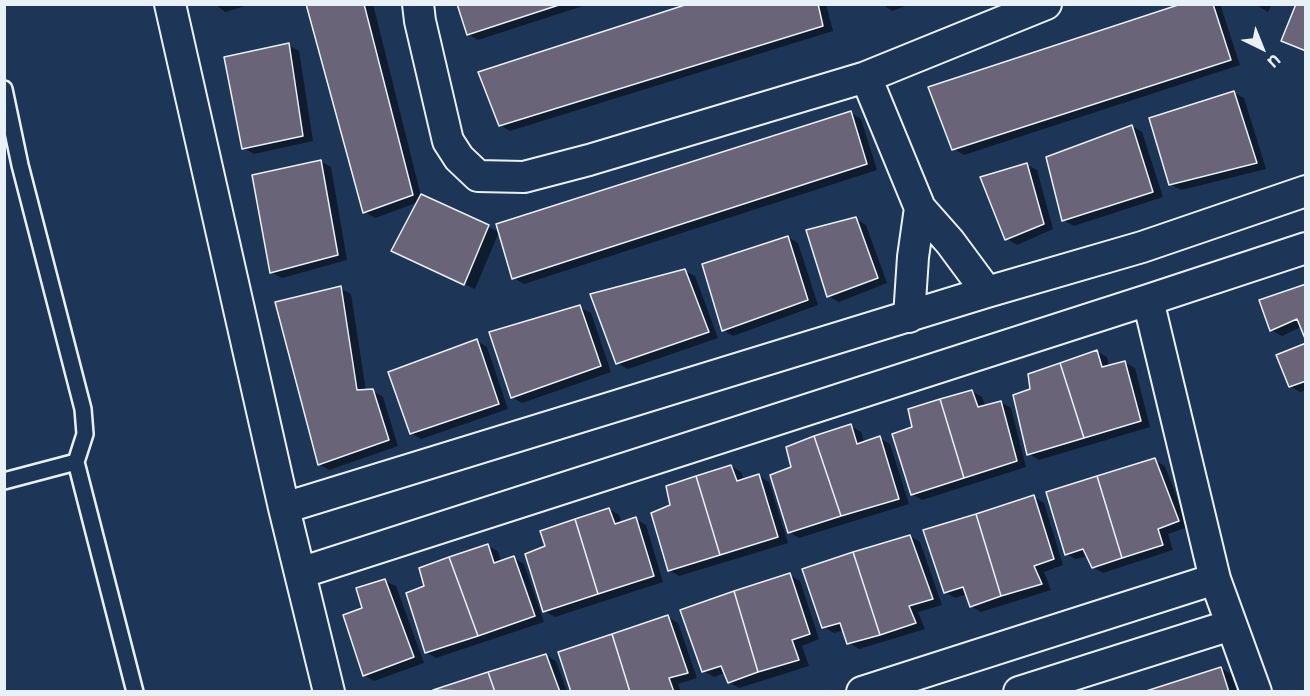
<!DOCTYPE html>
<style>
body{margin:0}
#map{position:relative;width:1310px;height:696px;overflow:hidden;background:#1d3557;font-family:Mali,sans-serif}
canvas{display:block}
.frame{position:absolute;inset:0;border:6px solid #e8f1f8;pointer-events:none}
.north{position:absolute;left:1232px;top:18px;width:60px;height:60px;-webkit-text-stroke:4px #1d3557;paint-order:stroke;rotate:137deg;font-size:16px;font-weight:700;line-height:24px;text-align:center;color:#e8f1f8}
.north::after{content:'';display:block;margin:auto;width:21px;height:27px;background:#e8f1f8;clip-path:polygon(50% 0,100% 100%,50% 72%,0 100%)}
</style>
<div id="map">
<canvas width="1310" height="696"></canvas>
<div class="frame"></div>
<div class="north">U</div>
</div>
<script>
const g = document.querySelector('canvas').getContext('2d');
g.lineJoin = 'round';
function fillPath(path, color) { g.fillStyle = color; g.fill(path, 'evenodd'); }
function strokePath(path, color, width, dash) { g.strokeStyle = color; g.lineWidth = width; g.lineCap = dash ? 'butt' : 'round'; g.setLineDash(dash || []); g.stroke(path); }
const shadow = new Path2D(`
 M215 4H252L225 12Z
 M307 4H373L421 196 499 232 475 289 403 256 419 202 375 218 365 212Z
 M459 4H589L478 40 468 34Z
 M693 4H826L833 31 510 131 500 125Z
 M882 4H911L892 11Z
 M1186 4H1220L1240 65 964 155 954 149Z
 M1255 4H1272L1268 12Z
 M288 45 299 51 313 141 254 154 244 148Z
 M1234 93 1244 98 1266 169 1181 190 1170 184Z
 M851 113 861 119 877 170 524 284 514 278Z
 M1132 126 1142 132 1163 197 1074 226 1063 220Z
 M320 161 331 167 347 260 282 278 271 272Z
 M1027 165 1037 170 1053 229 1017 245 1007 239 982 178Z
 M856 219 866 225 887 283 839 302 828 296Z
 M788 237 798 243 818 305 733 336 723 330Z
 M685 271 695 276 718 338 628 369 617 363Z
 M1306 286 1301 327 1282 336 1271 330Z
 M340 288 351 294 366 391H373L383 397 398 446 329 470 319 464Z
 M580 307 591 313 611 372 522 403 512 397Z
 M477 341 487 347 508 409 421 439 411 433Z
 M1306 345V390L1300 392 1290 386Z
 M1096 351 1107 357 1109 367 1124 362 1135 368 1150 427 1039 460 1029 454 1032 390Z
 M972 391 982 397 986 407 1001 402 1011 408 1026 467 922 500 912 494 913 428Z
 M851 426 861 432 864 443 880 438 890 444 909 504 799 538 789 532 793 468Z
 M1154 460 1165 466 1188 527 1168 534 1173 550 1103 573 1093 567 1088 556 1076 559 1066 554Z
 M731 466 741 472 744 481 759 476 769 482 788 543 679 576 669 570 672 506Z
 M1034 497 1044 503 1063 565 1044 572 1051 590 981 612 971 606 967 594 955 598 945 592Z
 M609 509 619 515 622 524 636 519 646 525 663 582 555 617 544 611 546 547Z
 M910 536 920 542 942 605 918 612 925 629 859 649 849 643 844 630 834 633 824 627Z
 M487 546 498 551 501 562 514 558 524 564 544 622 436 658 426 652V587Z
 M789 575 800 581 819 639 802 646 809 666 739 688 729 682 725 673 714 677 703 671Z
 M385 581 396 586 424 663 374 681 364 675V609Z
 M668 617 678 623 697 678 678 684 681 692H573Z
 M545 655 556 661 567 692 435 691Z
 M1221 668 1231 674 1237 692H1148Z`);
const building = new Path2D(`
 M306 4H364L413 195 363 213Z
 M457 4H562L467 35Z
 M688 4H818L823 26 499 126 478 72Z
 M1181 4H1213L1231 60 952 150 928 87Z
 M1296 4H1306V51L1281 41Z
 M289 43 303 136 242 149 224 57Z
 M1234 91 1257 163 1169 185 1149 118Z
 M851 111 867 164 512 279 496 224Z
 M1132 125 1153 192 1062 221 1046 157Z
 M321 160 338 255 270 273 252 175Z
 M1027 163 1044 224 1005 240 980 177Z
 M421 194 489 225 464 285 391 251Z
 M856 217 878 278 827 297 806 230Z
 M788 236 808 300 722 331 702 264Z
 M685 269 709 332 616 364 590 294Z
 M1306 284V341L1297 319 1270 331 1259 300Z
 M341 286 357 390 373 389 389 440 318 465 275 302Z
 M580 305 601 366 511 398 489 332Z
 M477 339 499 404 410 434 388 372Z
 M1306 343V381L1289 387 1276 355Z
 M1097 350 1102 367 1125 361 1141 421 1084 438 1060 363Z
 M1060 363 1084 438 1027 455 1013 395 1030 389 1028 374Z
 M972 390 978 407 1001 401 1017 461 964 478 940 399Z
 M940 399 964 478 911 495 892 434 912 427 908 409Z
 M851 424 857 444 880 436 899 499 841 516 814 436Z
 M814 436 841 516 788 533 770 475 791 467 786 447Z
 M1155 458 1179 521 1158 529 1163 545 1122 558 1097 476Z
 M731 465 737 481 759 474 778 537 720 555 696 476Z
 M696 476 720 555 668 571 651 513 670 505 666 486Z
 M1097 476 1122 558 1092 568 1083 549 1065 555 1046 492Z
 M1034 495 1054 559 1034 566 1042 584 1001 596 976 514Z
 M609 508 615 524 636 517 654 576 598 594 575 519Z
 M976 514 1001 596 970 607 963 587 944 593 923 530Z
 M575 519 598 594 543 612 525 554 545 546 540 531Z
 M910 535 933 599 909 606 916 623 880 635 853 552Z
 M488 544 494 563 514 556 535 616 478 636 449 557Z
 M853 552 880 635 847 644 840 623 822 628 802 569Z
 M449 557 478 636 425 653 406 593 424 586 419 568Z
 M790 573 810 634 792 640 799 660 758 672 734 591Z
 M385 579 414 657 363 676 343 615 362 608 356 588Z
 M734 591 758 672 728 683 721 666 702 672 680 610Z
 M668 615 688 673 669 678 674 692H630L612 634Z
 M612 634 630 692H571L558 652Z
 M546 654 560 692H495L488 672Z
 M1221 667 1229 692H1143Z
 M488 672 495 692 433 690Z`);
const lane = new Path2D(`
 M4 89 20 165 83 409 85 434 76 462
 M4 481 76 462 135 692`);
const street = new Path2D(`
 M170 4 284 508 329 692
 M418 4 420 21 448 141 459 158 478 176 524 177 589 160 866 77 1046 4
 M866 77 920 208 950 242 987 292
 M1148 300 1215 579 1256 692
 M909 317 913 257 920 208
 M284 508 987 292 1142 247 1306 191
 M300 573 1148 300 1306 248
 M862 692 1215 579
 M1019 692 1231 625`);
fillPath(shadow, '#0007');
fillPath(building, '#696477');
strokePath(building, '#e8f1f8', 1.5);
strokePath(lane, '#e8f1f8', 20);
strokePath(street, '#e8f1f8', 34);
strokePath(lane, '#1d3557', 15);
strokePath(street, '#1d3557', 30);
</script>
